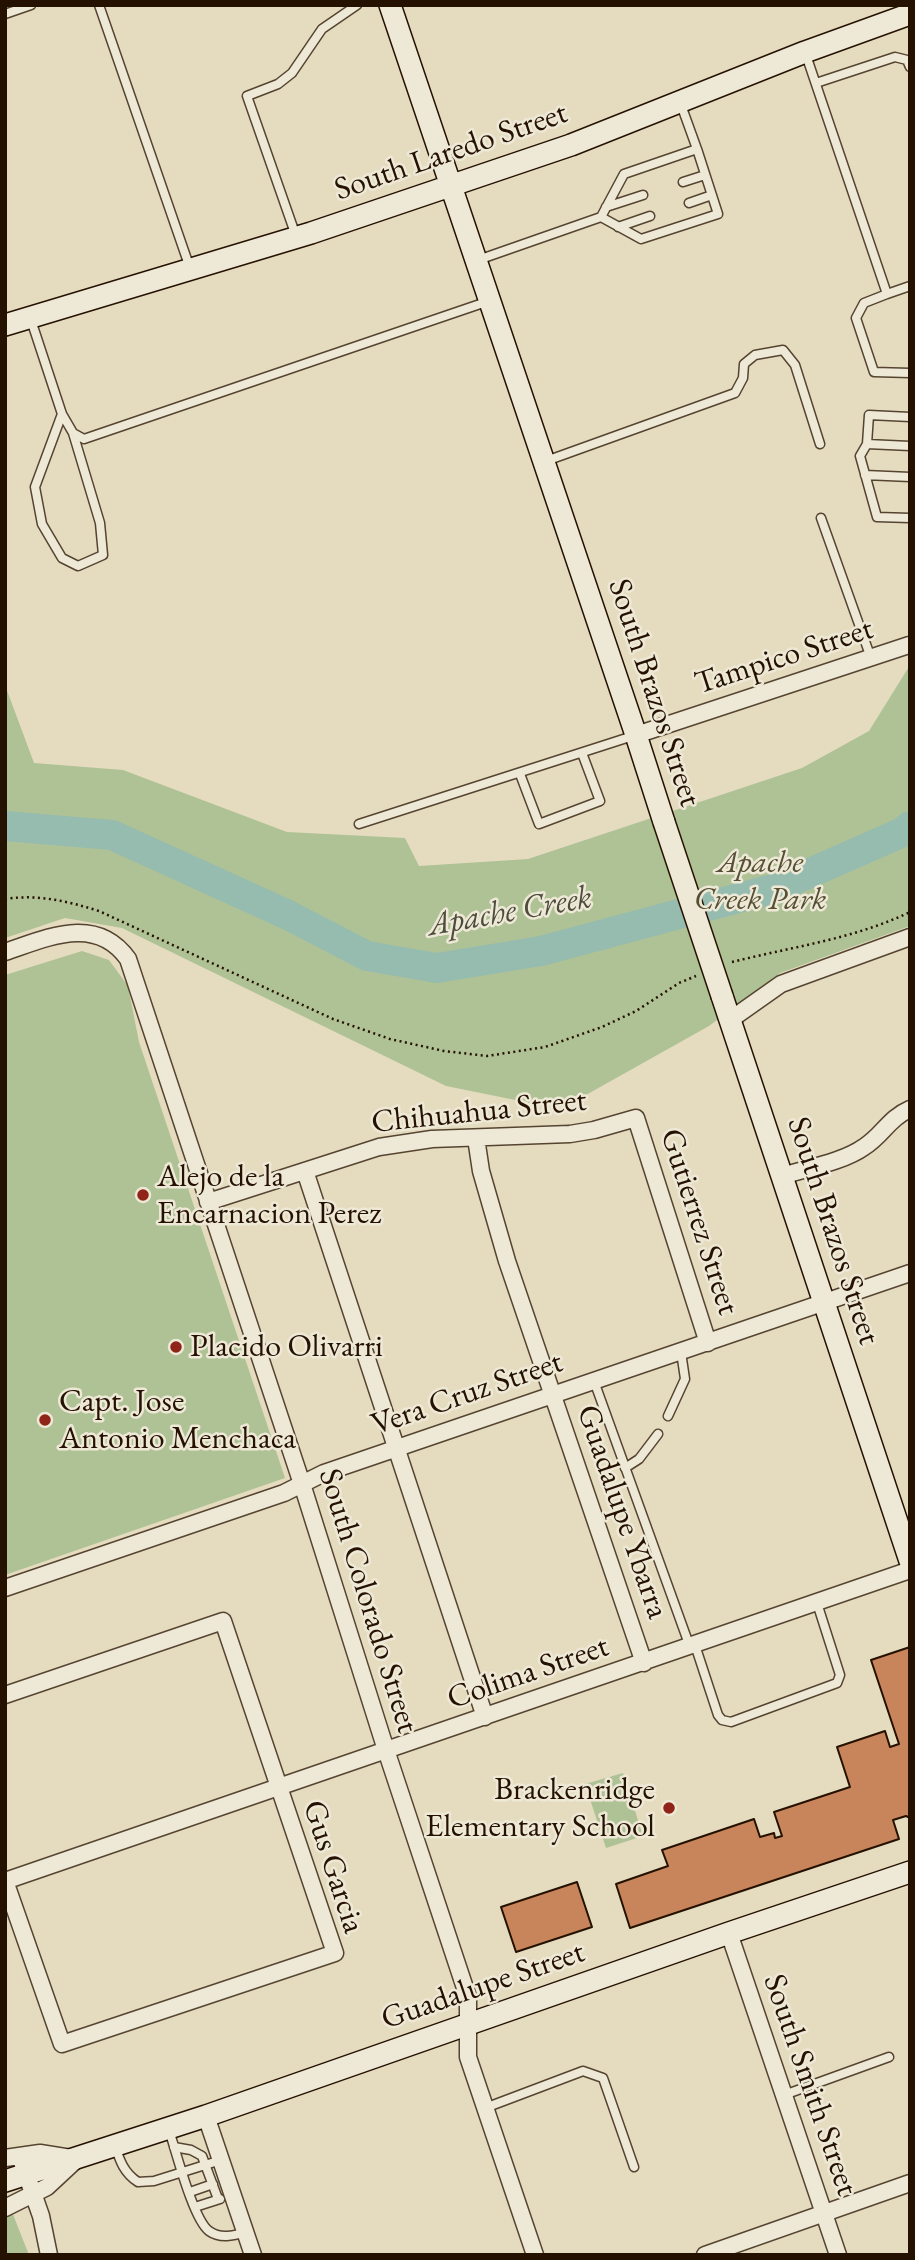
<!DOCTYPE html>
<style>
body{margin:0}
#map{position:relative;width:915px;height:2260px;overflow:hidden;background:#e5dcc0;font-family:"EB Garamond",serif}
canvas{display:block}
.frame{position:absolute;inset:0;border:7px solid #251100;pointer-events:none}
</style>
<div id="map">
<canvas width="915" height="2260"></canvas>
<div class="frame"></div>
</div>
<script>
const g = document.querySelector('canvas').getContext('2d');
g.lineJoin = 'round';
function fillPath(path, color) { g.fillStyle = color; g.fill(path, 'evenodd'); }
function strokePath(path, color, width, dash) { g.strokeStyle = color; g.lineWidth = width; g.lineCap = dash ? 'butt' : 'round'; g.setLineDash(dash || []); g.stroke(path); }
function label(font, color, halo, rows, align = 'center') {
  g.font = font + ' "EB Garamond",serif'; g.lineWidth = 5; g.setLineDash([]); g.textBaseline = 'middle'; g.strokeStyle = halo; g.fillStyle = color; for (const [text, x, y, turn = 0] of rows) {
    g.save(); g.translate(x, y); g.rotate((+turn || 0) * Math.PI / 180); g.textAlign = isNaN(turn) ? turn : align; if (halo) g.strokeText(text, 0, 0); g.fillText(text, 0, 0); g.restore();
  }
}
const green = new Path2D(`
 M910 665V926L780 973 709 1026 577 1100 530 1103 446 1086 122 928 65 918 5 938V685L34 763 123 770 287 832 405 838 419 866 528 859 802 768 869 731Z
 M82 951 109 960 128 986 139 1042 285 1478 5 1575V975Z
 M623 1773 643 1836 606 1848 585 1784Z
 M5 2194 29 2255H5Z`);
const river = new Path2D(`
 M5 826 112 835 288 915 367 956 437 968 541 951 776 888 903 832 910 826`);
const building = new Path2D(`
 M910 1647V1818L906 1816 893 1820 899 1839 630 1928 616 1884 668 1866 662 1850 754 1819 760 1837 774 1833 775 1838 782 1836 774 1812 850 1787 837 1747 885 1731 890 1747 899 1744 871 1660Z
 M577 1882 592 1927 516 1952 501 1907Z`);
const path = new Path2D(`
 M5 899C38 894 67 901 99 911L333 1019 390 1039 444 1051 487 1056 545 1047 602 1027 636 1011 679 983 696 976
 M732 962C791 947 854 939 910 912`);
const lane = new Path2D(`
 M99 5 190 268
 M5 14 31 5
 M805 52 887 294 864 303 856 318 874 372 910 373
 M816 83 895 57 907 60 910 67
 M683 182 705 175
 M689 203 712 195
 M606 207 643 195
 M601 217 641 239 718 214 697 149
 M618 227 650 216
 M296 236 247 96 278 84 292 73 322 29 357 5
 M478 260 601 217 624 174 697 149 680 102
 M887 294 910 286
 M31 320 62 414 73 433 84 439 489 301
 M62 414 35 487 42 524 62 558 78 566 103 555 100 523 73 433
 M910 417 869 415 867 444 860 456 877 517 910 518
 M867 444 910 446
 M546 461 735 393 743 378 744 364 755 355 783 350 795 365 820 444
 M865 475 910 477
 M821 518 871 658
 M520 774 539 824 600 801 582 753
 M359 824 636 735
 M594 1381 690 1647
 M668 1416 685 1379 681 1352
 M625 1468 639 1459 658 1434
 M695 1645 718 1715 722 1720 731 1722 837 1683 840 1675 817 1603
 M784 2095 889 2057
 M485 2108 583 2071 603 2078 634 2167
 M169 2130C176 2151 193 2219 209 2231 220 2239 233 2236 246 2232
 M115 2146C120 2161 124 2173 138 2182L154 2181 221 2160
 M174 2147 191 2150 202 2156 218 2199
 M190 2192 213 2184
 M195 2207 220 2199`);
const street = new Path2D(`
 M636 735 909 645
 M5 952C47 938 96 914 128 959L302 1484 386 1750 468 1997V2057L535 2255
 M730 1020 781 984 910 937
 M476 1138 481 1171 507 1261 644 1663
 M305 1171 485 1717
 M782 1176C807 1168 843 1162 864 1147 882 1136 889 1118 910 1109
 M208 1202 379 1147 432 1139 570 1134 594 1130 636 1118 708 1343
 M5 1588 284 1493 324 1473 910 1273
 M5 1695 223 1621 335 1953 62 2044 5 1881
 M5 1881 910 1570
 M729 1933 838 2255
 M206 2116 253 2255
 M20 2156 41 2216 49 2255
 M5 2158 40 2153 71 2158
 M5 2208 47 2187 75 2161
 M705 2255 910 2183`);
const secondary = new Path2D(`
 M390 5 636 735 664 822
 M5 325 311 233 571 145 805 52 910 14
 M722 996 910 1561
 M5 2181 206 2116 729 1933 910 1872`);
const secondaryBridge = new Path2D(`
 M664 822 722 996`);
const markers = [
 [143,1195,7,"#8f2418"],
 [176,1347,7,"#8f2418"],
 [45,1420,7,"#8f2418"],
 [669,1808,7,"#8f2418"]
];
const streetNames = [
 ["South Laredo Street",451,152,-19],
 ["Tampico Street",784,657,-18],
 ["South Brazos Street",654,693,72],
 ["Chihuahua Street",479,1112,-6],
 ["Gutierrez Street",699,1222,72],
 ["South Brazos Street",833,1231,72],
 ["Vera Cruz Street",467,1394,-19],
 ["Guadalupe Ybarra",622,1512,71],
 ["South Colorado Street",368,1601,73],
 ["Colima Street",528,1673,-19],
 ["Gus Garcia",333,1867,72],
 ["Guadalupe Street",483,1986,-19],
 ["South Smith Street",810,2085,71]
];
const parkNames = [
 ["Apache",760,863],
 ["Creek Park",760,900]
];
const poiNames = [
 ["Alejo de la",157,1177],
 ["Encarnacion Perez",157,1214],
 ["Placido Olivarri",190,1347],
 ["Capt. Jose",59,1402],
 ["Antonio Menchaca",59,1439],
 ["Brackenridge",655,1790,"right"],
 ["Elementary School",655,1827,"right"]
];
const waterNames = [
 ["Apache Creek",510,912,-10]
];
fillPath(green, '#afc296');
strokePath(river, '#96bcaf', 30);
fillPath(building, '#c8845a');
strokePath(building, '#251100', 2);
strokePath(lane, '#554430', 11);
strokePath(street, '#554430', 19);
strokePath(secondary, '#251100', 24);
strokePath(path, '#251100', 2.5, [2, 3.5]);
strokePath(lane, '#eee8d6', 8);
strokePath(street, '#eee8d6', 16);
strokePath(secondary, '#eee8d6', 21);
strokePath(secondaryBridge, '#251100', 24, []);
strokePath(secondaryBridge, '#eee8d6', 21);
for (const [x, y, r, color] of markers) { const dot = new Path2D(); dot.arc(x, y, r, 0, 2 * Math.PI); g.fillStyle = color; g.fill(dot); strokePath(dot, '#eee8d6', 2.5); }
label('32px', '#251100', '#eee8d6', streetNames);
label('italic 32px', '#554f34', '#eee8d6', parkNames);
label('32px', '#251100', '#eee8d6', poiNames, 'left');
label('italic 33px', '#4d4d3d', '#eee8d6', waterNames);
</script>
